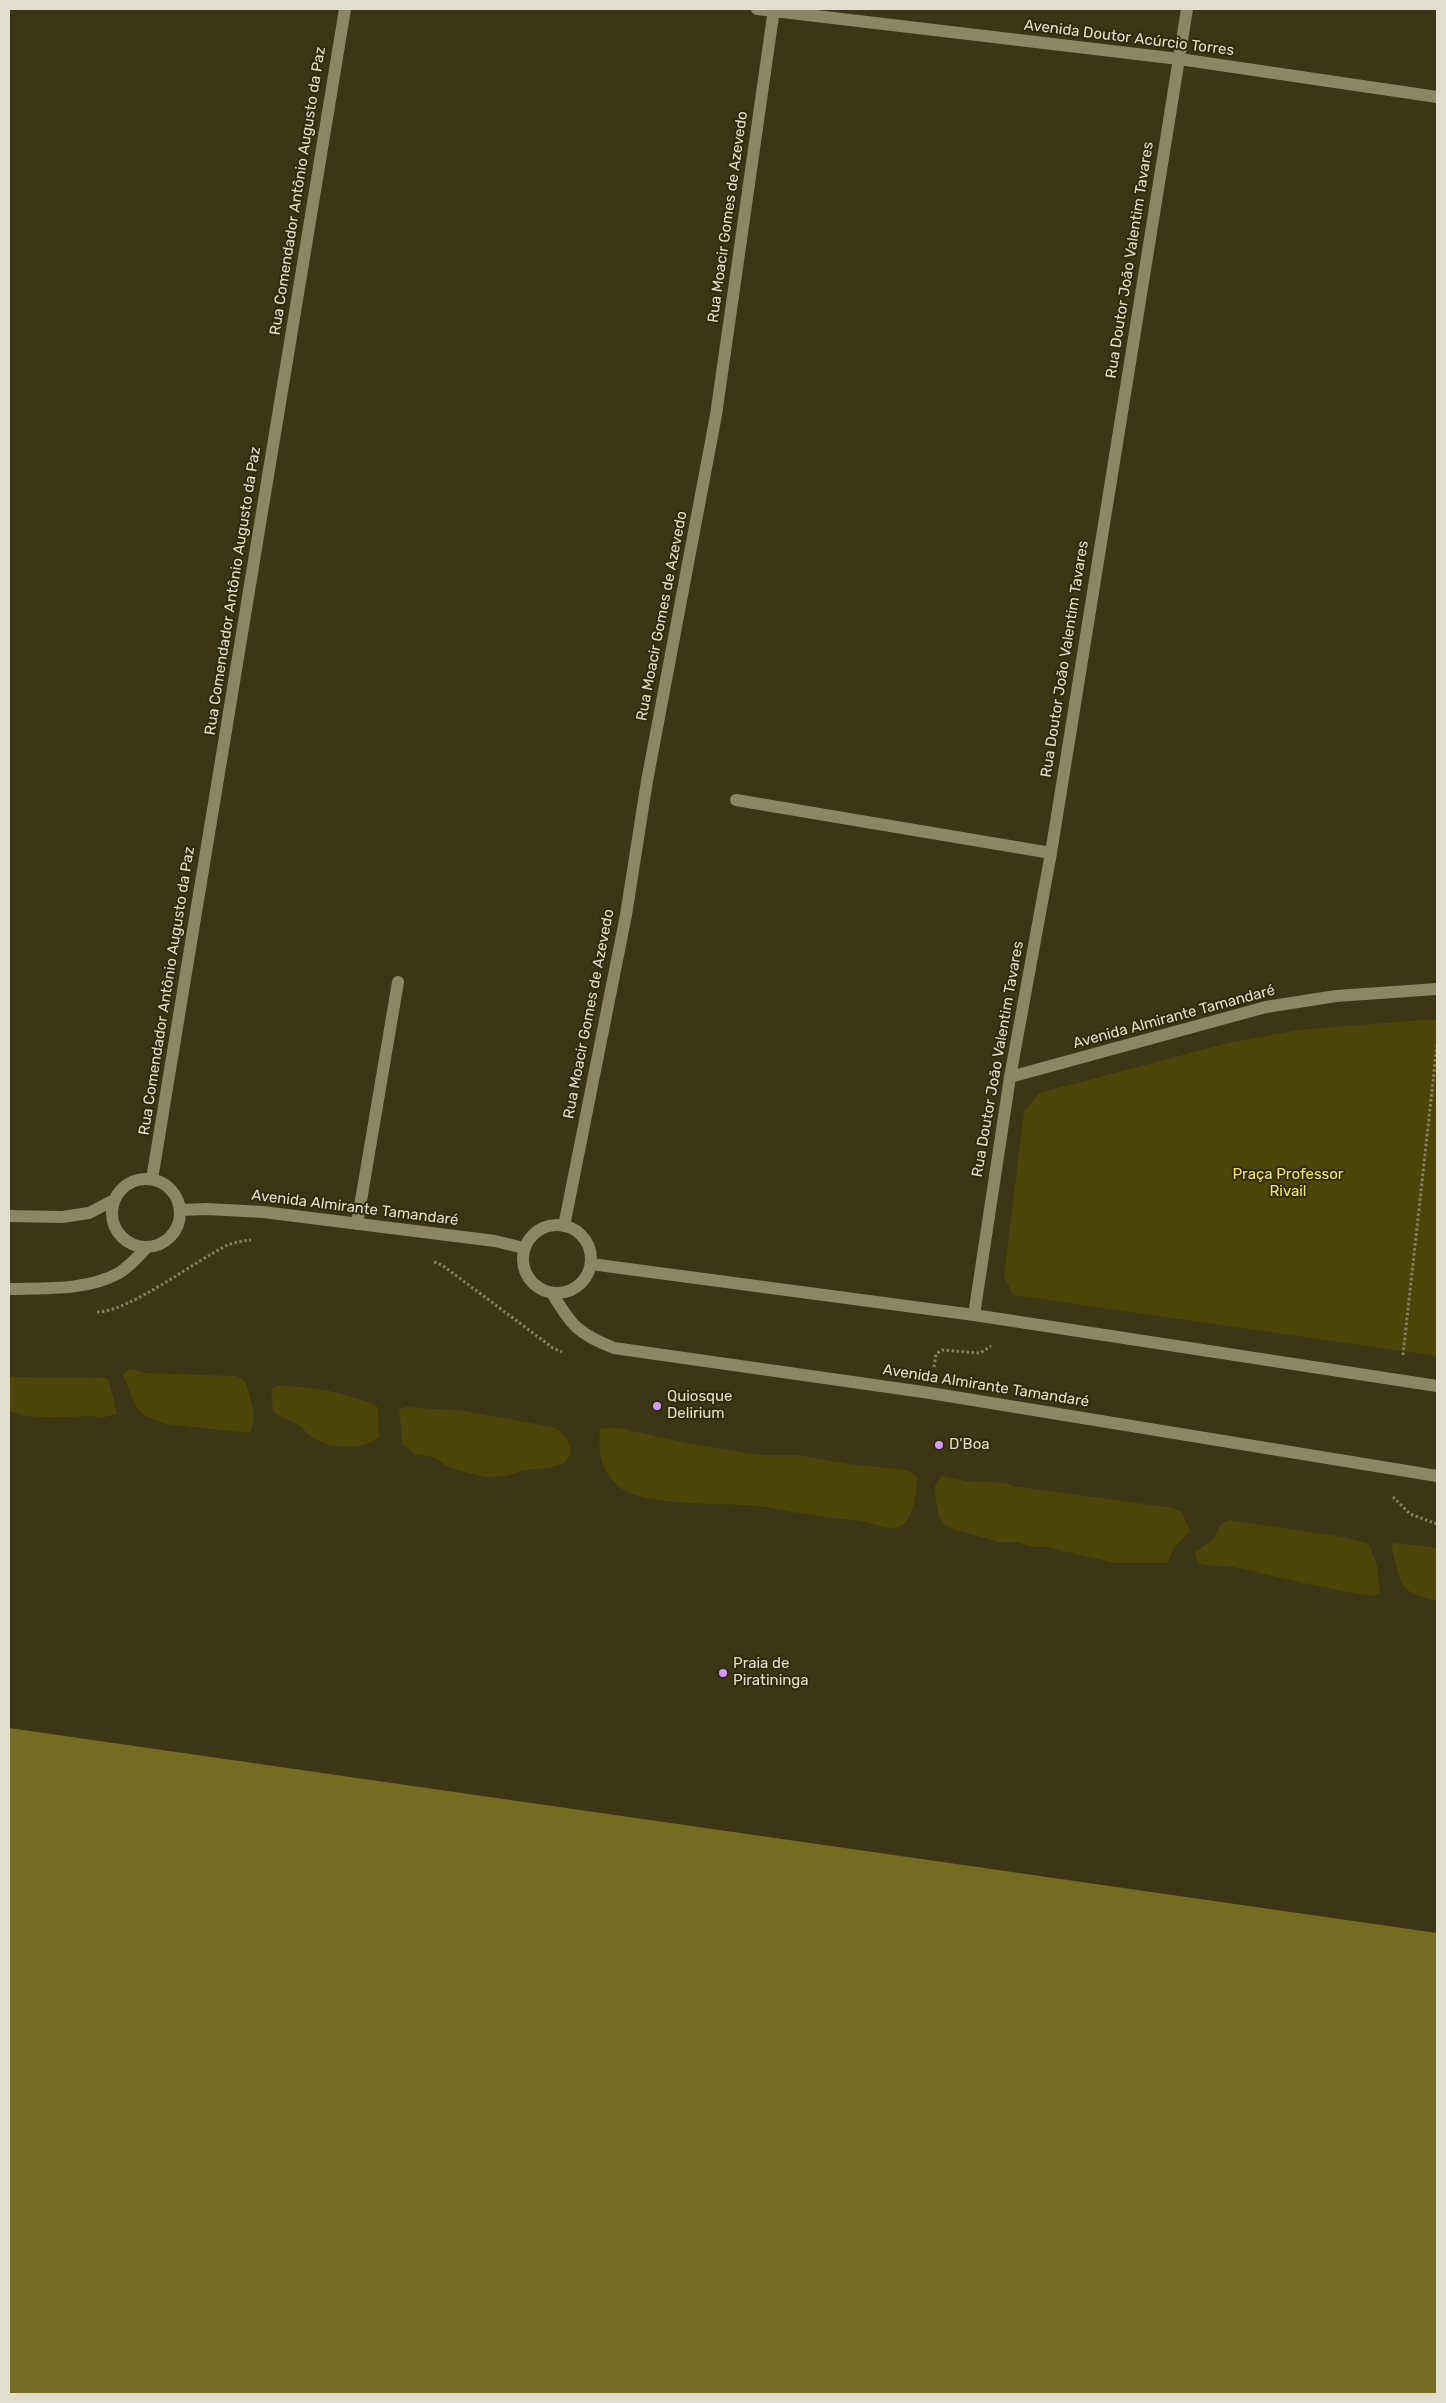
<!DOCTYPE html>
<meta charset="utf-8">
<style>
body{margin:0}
#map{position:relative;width:1446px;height:2403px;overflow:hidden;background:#3a3616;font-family:Rubik,sans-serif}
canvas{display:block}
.frame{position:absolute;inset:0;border:10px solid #e1dfcd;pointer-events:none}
</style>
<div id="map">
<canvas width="1446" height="2403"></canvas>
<div class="frame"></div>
</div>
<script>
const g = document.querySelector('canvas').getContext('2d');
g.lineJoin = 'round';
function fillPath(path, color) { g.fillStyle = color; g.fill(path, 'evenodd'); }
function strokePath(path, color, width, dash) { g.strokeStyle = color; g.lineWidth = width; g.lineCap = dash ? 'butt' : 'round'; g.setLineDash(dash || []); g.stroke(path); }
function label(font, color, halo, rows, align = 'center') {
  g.font = font + ' Rubik,sans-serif'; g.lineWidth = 4; g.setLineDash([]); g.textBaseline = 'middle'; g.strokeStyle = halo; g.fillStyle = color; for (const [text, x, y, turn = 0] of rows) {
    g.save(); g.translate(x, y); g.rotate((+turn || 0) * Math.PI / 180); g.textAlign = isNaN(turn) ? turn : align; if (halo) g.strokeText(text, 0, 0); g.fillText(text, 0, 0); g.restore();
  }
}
const green = new Path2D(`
 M1421 1020H1437V1356L1013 1295 1004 1276 1024 1112 1039 1093 1228 1043 1298 1030Z
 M130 1369 146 1373 235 1376 246 1382C250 1402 258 1413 250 1433L165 1424 146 1416 136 1407 123 1375Z
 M9 1377 107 1378C113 1390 113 1401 117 1414L101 1418 94 1416C65 1416 36 1421 9 1411Z
 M277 1386C311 1386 348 1392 378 1407L379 1437C363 1451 328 1449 312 1437 307 1434 304 1429 300 1426 292 1420 284 1421 273 1411L271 1390Z
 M406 1407 465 1411 556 1428C566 1434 569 1443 571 1454L564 1463 549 1468 523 1470 507 1476 485 1477 450 1468 433 1457 414 1454 403 1445 399 1409Z
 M606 1428H619L687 1443 761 1455H798L847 1464 907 1470 917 1477C917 1490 913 1524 898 1527 887 1530 876 1524 865 1522 853 1519 840 1519 827 1517 800 1514 773 1507 745 1505 718 1504 642 1504 622 1489 601 1473 598 1454 600 1429Z
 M942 1476 966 1481 1005 1483 1013 1486 1172 1508 1181 1511 1190 1531 1173 1549 1168 1563H1114L1047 1547H1032L1018 1542H999L952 1529 944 1524 939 1517 935 1495V1486Z
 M1229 1520 1344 1537 1369 1544 1377 1566 1380 1593 1372 1596 1363 1595C1321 1587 1280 1578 1239 1568 1225 1564 1213 1568 1197 1563L1195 1552 1214 1539 1221 1524Z
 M1397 1543 1437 1548V1601C1395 1592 1402 1582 1391 1545Z`);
const water = new Path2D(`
 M9 1728 1437 1933V2394H9Z`);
const path = new Path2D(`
 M434 1262 442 1265 553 1348 562 1352
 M97 1312C129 1312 196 1260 228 1245 235 1242 243 1241 251 1240
 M1403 1355 1437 1045
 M934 1367 936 1354 942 1350 980 1353 991 1346
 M1393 1497 1410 1514 1437 1524`);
const lane = new Path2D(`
 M736 800 1051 853
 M357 1224 398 982`);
const street = new Path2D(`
 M1010 1077 1266 1007 1336 996 1437 989
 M152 1179 345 9
 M564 1226 626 915 647 781 716 415 774 9
 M974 1315 1010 1077 1051 853 1187 9`);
const secondary = new Path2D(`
 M757 9 1179 59 1437 97
 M112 1213a34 34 0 1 1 68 0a34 34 0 1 1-68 0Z
 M181 1210 207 1209 263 1212 495 1241 524 1248
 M9 1216 62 1217 89 1213 114 1200
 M523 1259a34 34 0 1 1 68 0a34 34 0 1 1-68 0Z
 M591 1264 974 1315 1437 1386
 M9 1289C45 1288 86 1291 119 1273 130 1266 139 1256 147 1247
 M552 1293C571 1325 578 1334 614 1348L930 1393 1437 1476`);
const markers = [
 [657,1406,5,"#d69bfa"],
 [939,1445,5,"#d69bfa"],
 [723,1673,5,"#d69bfa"]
];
const streetNames = [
 ["Avenida Doutor Acúrcio Torres",1129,38,7],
 ["Rua Comendador Antônio Augusto da Paz",298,191,-81],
 ["Rua Moacir Gomes de Azevedo",728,217,-82],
 ["Rua Doutor João Valentim Tavares",1130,260,-81],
 ["Rua Comendador Antônio Augusto da Paz",233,591,-81],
 ["Rua Moacir Gomes de Azevedo",662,616,-79],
 ["Rua Doutor João Valentim Tavares",1065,659,-81],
 ["Rua Comendador Antônio Augusto da Paz",167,991,-81],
 ["Rua Moacir Gomes de Azevedo",589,1014,-79],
 ["Avenida Almirante Tamandaré",1174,1017,-15],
 ["Rua Doutor João Valentim Tavares",998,1059,-80],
 ["Avenida Almirante Tamandaré",355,1208,7],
 ["Avenida Almirante Tamandaré",986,1386,9]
];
const parkNames = [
 ["Praça Professor",1288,1175],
 ["Rivail",1288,1192]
];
const poiNames = [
 ["Quiosque",667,1397],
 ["Delirium",667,1414],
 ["D'Boa",949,1445],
 ["Praia de",733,1664],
 ["Piratininga",733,1681]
];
fillPath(green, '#4d4507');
fillPath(water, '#766c21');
strokePath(path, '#848167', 3, [2.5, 2.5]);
strokePath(lane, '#8b8664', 12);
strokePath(street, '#8b8664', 12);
strokePath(secondary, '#8b8664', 12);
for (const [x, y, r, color] of markers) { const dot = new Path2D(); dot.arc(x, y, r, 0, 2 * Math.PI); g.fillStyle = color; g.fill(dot); strokePath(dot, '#302b0b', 2); }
label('15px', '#e1dfcd', '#302b0b', streetNames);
label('15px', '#f7e666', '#302b0b', parkNames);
label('15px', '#e1dfcd', '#302b0b', poiNames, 'left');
</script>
